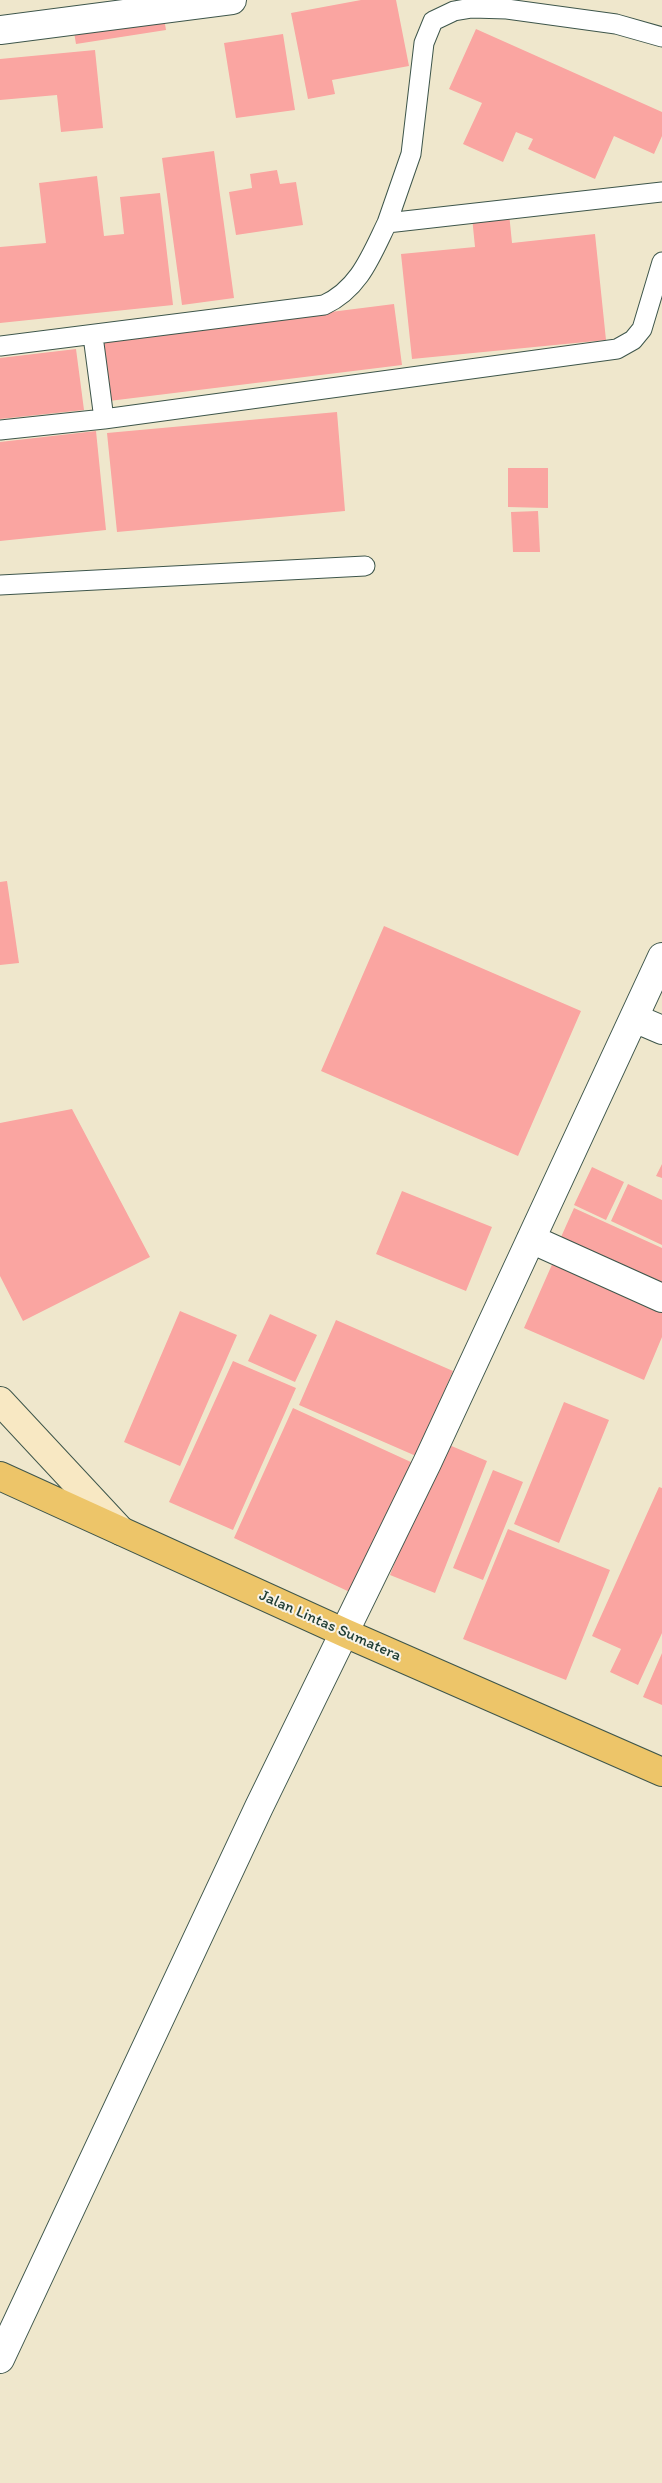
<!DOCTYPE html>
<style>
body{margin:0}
canvas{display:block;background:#efe7cc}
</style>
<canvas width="662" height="2483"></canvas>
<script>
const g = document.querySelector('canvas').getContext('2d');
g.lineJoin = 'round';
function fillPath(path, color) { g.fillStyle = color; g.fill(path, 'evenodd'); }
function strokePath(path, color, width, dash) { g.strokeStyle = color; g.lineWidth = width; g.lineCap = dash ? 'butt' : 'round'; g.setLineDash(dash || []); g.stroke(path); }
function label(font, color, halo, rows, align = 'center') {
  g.font = font + ' Itim,sans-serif'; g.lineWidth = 4; g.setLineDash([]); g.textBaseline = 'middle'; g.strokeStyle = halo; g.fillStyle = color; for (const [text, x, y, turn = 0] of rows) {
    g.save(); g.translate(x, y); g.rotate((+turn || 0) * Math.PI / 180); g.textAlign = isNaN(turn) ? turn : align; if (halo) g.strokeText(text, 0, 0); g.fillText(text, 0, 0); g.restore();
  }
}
const building = new Path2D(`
 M361 0H396L409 66 332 80 335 94 308 99 291 13Z
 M163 12 166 30 76 44 73 26Z
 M476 29 662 112V136L654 154 614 136 595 179 528 149 533 139 516 132 503 162 463 144 482 103 449 89Z
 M283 34 295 110 236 118 224 43Z
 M95 50 103 128 61 132 57 95 0 100V59Z
 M214 151 234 298 182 305 162 158Z
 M277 170 280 184 296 182 303 225 236 235 229 192 252 188 250 174Z
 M97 176 104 236 124 234 120 197 160 193 173 305 0 323V247L46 243 39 183Z
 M509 213 512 243 595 234 606 340 412 359 401 254 475 247 472 217Z
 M394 304 402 365 109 401 101 341Z
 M76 349 84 410 0 419V358Z
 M337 412 345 511 117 532 107 433Z
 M96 431 106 530 0 541V442Z
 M508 468H548V508L508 507Z
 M538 511 540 552H513L511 512Z
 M7 881 19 963 0 965V882Z
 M384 926 581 1011 518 1156 321 1071Z
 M72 1109 150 1257 23 1321 0 1276V1123Z
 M662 1164V1178L656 1176Z
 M592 1167 624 1182 606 1220 574 1205Z
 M628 1184 662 1200V1245L611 1221Z
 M402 1191 492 1227 466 1291 376 1254Z
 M574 1208 662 1248V1294L557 1246Z
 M554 1260 662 1307V1337L644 1380 524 1328Z
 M180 1311 237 1335 180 1466 124 1442Z
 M270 1314 317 1335 295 1382 248 1361Z
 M336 1320 453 1371 416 1456 299 1405Z
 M233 1361 296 1388 233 1530 169 1502Z
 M564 1402 609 1420 559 1543 514 1524Z
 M293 1408 413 1463 354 1594 234 1538Z
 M442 1442 487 1461 435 1593 390 1575Z
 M493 1470 523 1482 483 1580 453 1568Z
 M659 1487 662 1488V1633L638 1685 610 1672 621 1649 592 1636Z
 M508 1529 610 1570 566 1680 463 1639Z
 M662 1653V1705L643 1697Z`);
const service = new Path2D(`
 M387 223 411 154 424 43 433 21 454 11 472 8 507 9 616 24 662 37
 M93 336 104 419
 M0 346 324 305C359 289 371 256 387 223L662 192
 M0 430 104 419 617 349 633 340 642 329 662 262
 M0 585 365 566`);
const minor = new Path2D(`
 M0 30 232 0
 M634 1018 662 1030
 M531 1239 662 1298
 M0 2359 259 1807 427 1463 662 957`);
const secondary = new Path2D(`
 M0 1401 121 1531`);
const trunk = new Path2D(`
 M0 1476 345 1633 662 1772`);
const streetNames = [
 ["Jalan Lintas Sumatera",330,1626,24]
];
fillPath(building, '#faa5a1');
strokePath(service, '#3e564b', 21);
strokePath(minor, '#3e564b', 30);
strokePath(secondary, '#3e564b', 30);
strokePath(trunk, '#3e564b', 30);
strokePath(service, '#fff', 19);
strokePath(minor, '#fff', 28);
strokePath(secondary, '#f8e8c3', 28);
strokePath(trunk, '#edc569', 28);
label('16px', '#1f3d34', '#f7f3e8', streetNames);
</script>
